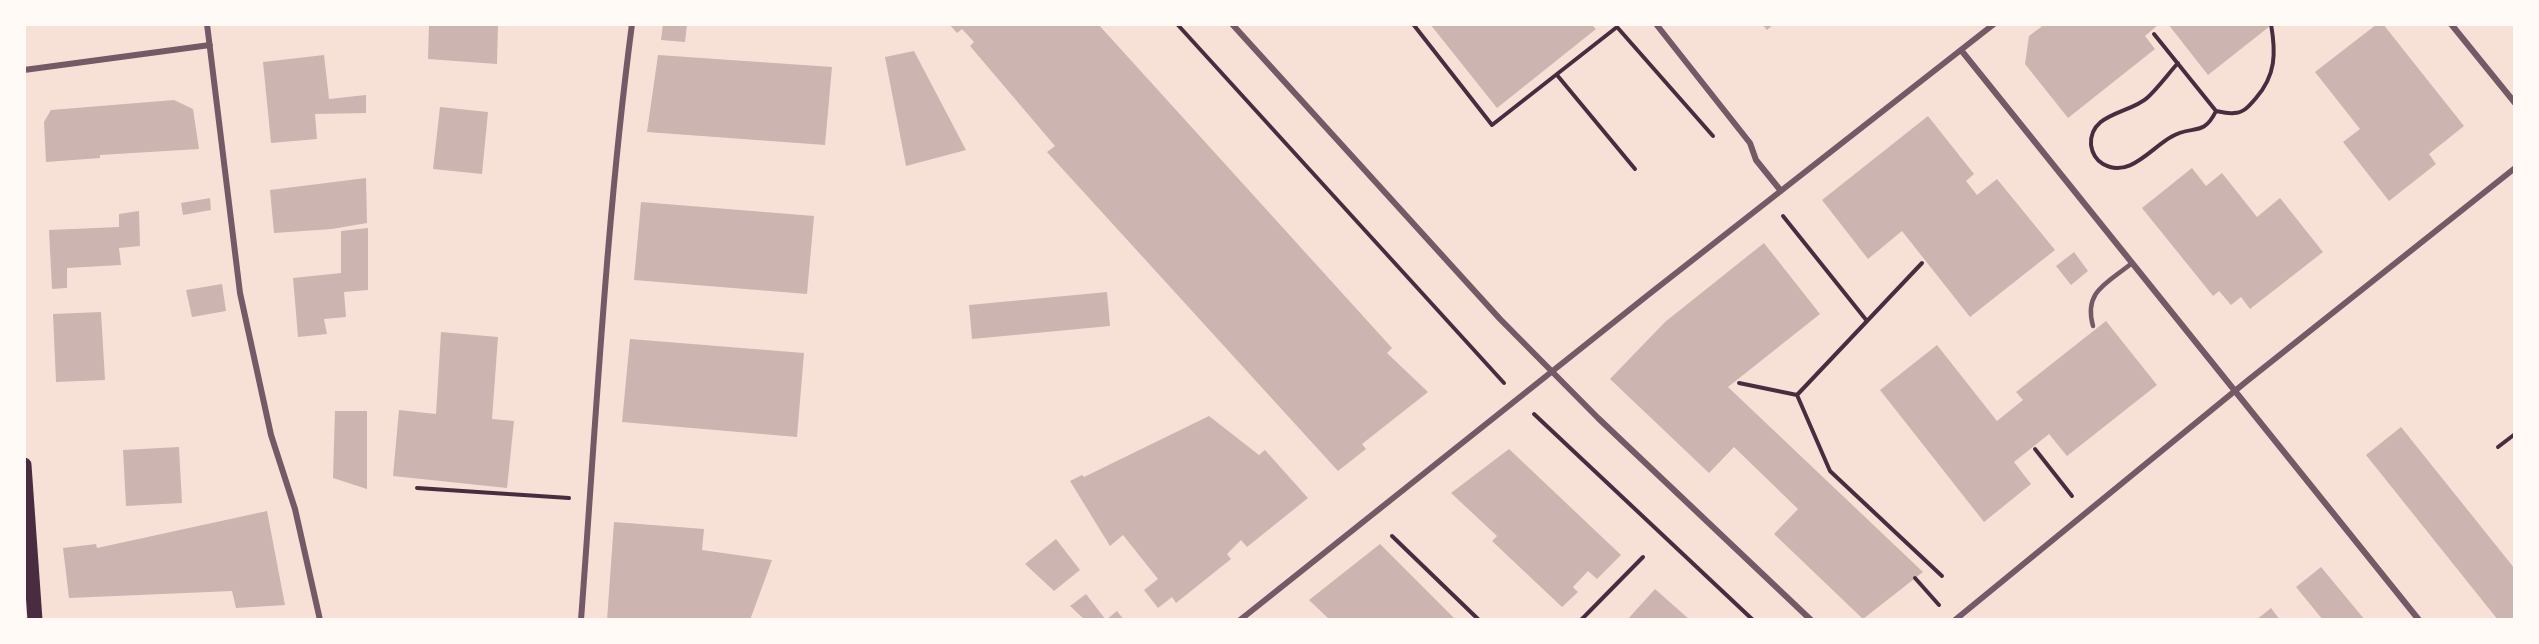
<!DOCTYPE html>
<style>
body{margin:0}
#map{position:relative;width:2539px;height:644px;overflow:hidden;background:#f7e1d7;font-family:"Titillium Web",sans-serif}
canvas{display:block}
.frame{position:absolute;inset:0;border:26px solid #fffaf5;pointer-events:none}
</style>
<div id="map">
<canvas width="2539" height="644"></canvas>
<div class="frame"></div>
</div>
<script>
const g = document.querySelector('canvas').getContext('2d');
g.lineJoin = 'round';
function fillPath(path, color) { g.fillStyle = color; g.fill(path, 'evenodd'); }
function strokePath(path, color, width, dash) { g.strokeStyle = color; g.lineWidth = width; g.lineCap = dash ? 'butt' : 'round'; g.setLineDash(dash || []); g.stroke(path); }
const building = new Path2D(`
 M429 24H498L497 64 428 59Z
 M663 24H687L685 42 661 40Z
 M949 24H1098L1392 348 1387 353 1428 392 1362 444 1366 449 1338 471 1047 152 1055 146 970 46 974 42 962 29 957 33Z
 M1430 24H1591L1596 29 1497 108Z
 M1762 24H1774L1767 30Z
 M2045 24H2159L2145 36 2155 49 2068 118 2025 64 2029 36Z
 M2168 24H2269L2270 26 2208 75Z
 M2377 24H2383L2464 126 2429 154 2436 164 2389 201 2343 142 2360 129 2315 72Z
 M914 51 966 150 906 166 885 57Z
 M324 55 329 99 366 95V113L315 114 317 139 271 143 263 62Z
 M658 55 832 67 825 145 647 132Z
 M174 100 193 109 199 149 100 155V158L46 162 44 122 51 110Z
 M440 107 488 112 482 174 433 169Z
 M1928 116 1974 174 1966 181 1977 195 1997 179 2055 250 1970 317 1902 231 1868 259 1822 200Z
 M2192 168 2206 186 2222 173 2257 217 2280 198 2323 252 2250 309 2241 297 2231 305 2219 291 2213 296 2142 208Z
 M366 178 367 223 332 229 274 233 270 190Z
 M210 198 211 210 183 215 181 203Z
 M641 202 814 216 807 294 634 280Z
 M139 211 140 246 119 248 121 265 67 268V288L52 289 49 230 119 227V214Z
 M368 228V290L344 292 346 317 324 319 327 334 298 337 293 278 341 273V231Z
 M1764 243 1820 314 1728 387 1923 572 1863 619 1774 534 1798 509 1734 447 1709 473 1610 379 1665 322Z
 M2074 252 2088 271 2071 285 2056 266Z
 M222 284 226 311 192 317 186 290Z
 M1107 292 1110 326 972 339 969 305Z
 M101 312 105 380 56 382 53 314Z
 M2106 321 2157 385 2067 456 2049 434 2014 462 2031 484 1984 522 1880 390 1937 345 1997 421 2023 400 2016 392Z
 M441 332 498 337 492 419 514 421 507 488 393 476 399 410 436 414Z
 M630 339 804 353 797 437 622 422Z
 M335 411H367V489L333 478Z
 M1209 416 1259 455 1265 450 1308 498 1247 547 1241 540 1227 554 1231 559 1176 603 1172 597 1158 608 1144 590 1158 579 1123 535 1110 546 1070 481 1082 475 1084 477Z
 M2401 427 2515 569 2514 620H2498L2366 455Z
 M179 447 182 503 126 506 123 450Z
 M1509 449 1621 555 1597 579 1588 571 1573 587 1578 592 1562 607 1492 541 1497 536 1451 493Z
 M267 511 285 605 236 608 232 591 69 598 63 548 96 544 97 548Z
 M614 522 704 529 702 550 772 560 750 620H607Z
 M1056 539 1080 570 1054 591 1025 564Z
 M1380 544 1456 620H1330L1309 600Z
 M2321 567 2365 620H2323L2296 587Z
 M1655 589 1690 620H1627Z
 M1086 594 1106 620 1117 611 1124 620H1085L1070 606Z
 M2271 608 2280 620H2256Z`);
const path = new Path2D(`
 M1177 24 1504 383
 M1413 24 1492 125 1617 27 1713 136
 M2154 34 2216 111C2221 112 2228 114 2234 113 2244 113 2250 105 2256 98 2276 75 2276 53 2271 24
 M2178 63C2168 74 2158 88 2147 98 2129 114 2089 113 2091 145 2092 152 2096 160 2103 164 2129 179 2151 148 2171 137 2192 124 2203 138 2216 111
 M1557 75 1635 169
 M1783 216 1867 321
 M1739 383 1797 395 1830 471 1942 576
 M1797 395 1922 263
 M1534 414 1753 620
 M2498 447 2515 434
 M2035 449 2072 496
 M417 488 569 498
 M1392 536 1479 620
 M1915 578 1939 605
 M1581 620 1643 557`);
const service = new Path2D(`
 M2093 326C2083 291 2108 283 2132 263`);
const minor = new Path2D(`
 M207 24 240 293 271 435 295 509 320 620
 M1232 24 1500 319 1598 418 1811 620
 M1656 24 1750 143 1756 160 1781 191
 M2451 24 2515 103
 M1961 50 2419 620
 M24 70 210 45
 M581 620C596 422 606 221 632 24
 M1240 620 1648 295 1994 24
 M1955 620 2247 381 2515 168`);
const primary = new Path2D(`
 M24 465 35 620`);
fillPath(building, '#ccb4b1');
strokePath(path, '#4a2c40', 4);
strokePath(service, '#755966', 4.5);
strokePath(minor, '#755966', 6);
strokePath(primary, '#4a2c40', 15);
</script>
